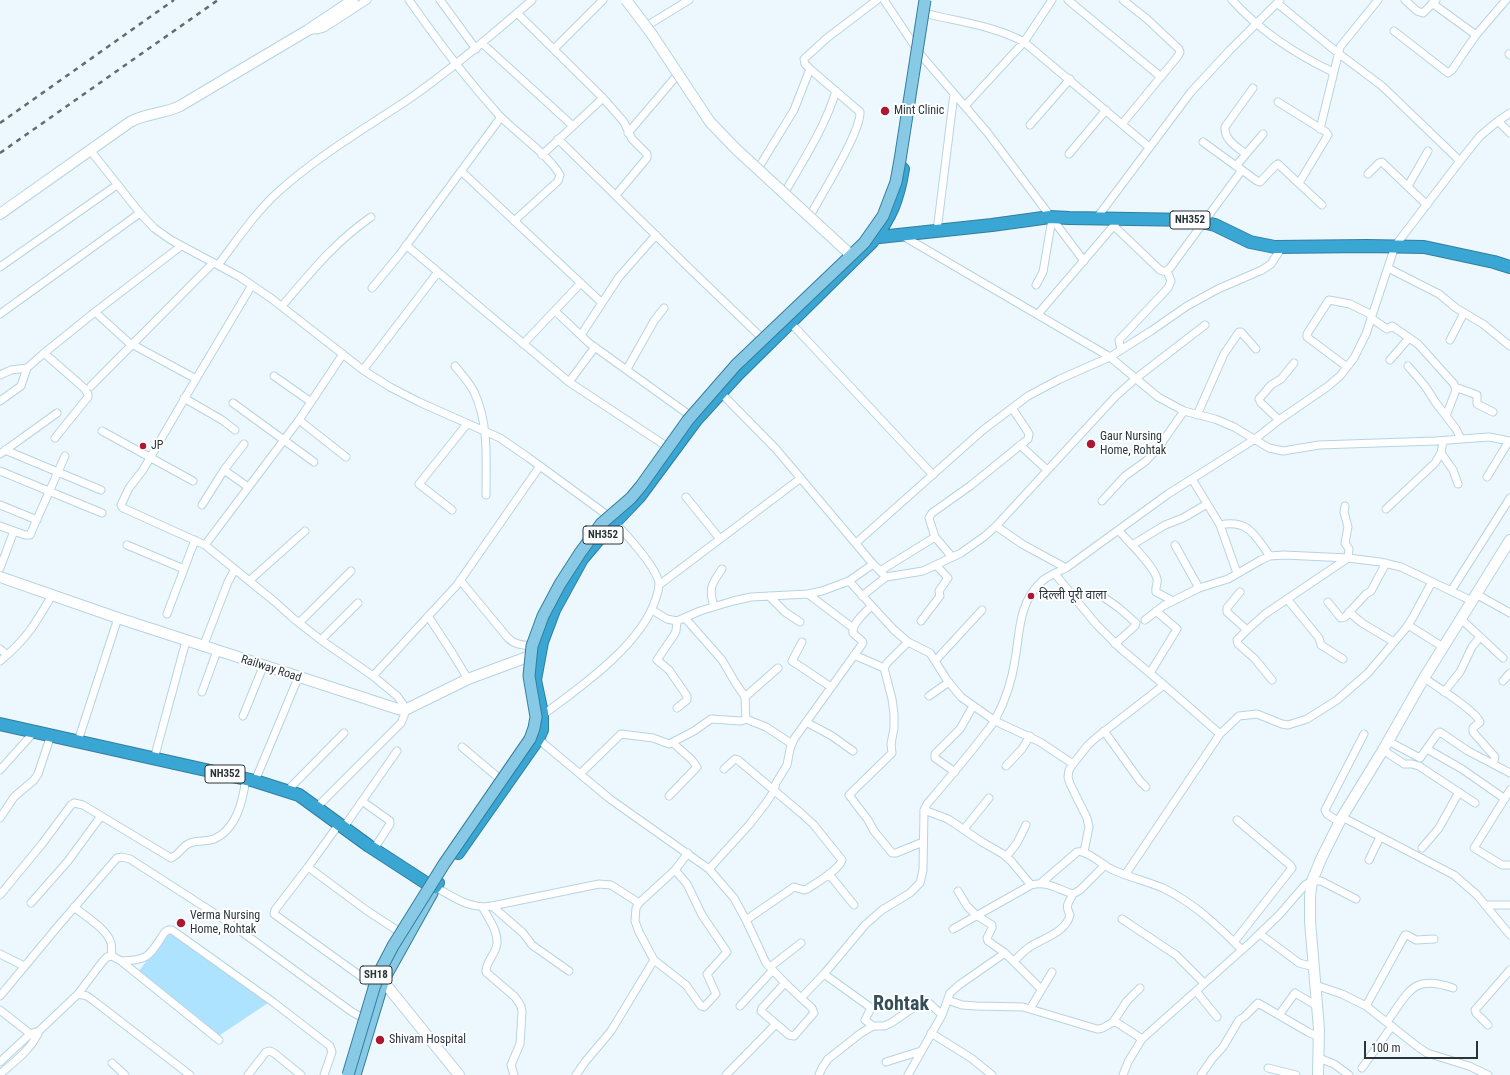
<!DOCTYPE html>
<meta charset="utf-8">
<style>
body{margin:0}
#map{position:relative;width:1510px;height:1075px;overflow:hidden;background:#ecf8fe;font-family:"Roboto Condensed",sans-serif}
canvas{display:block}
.scale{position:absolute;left:1364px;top:1041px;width:114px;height:18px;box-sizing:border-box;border:2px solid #29353b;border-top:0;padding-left:5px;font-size:12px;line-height:14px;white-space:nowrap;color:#29353b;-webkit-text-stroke:3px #fff;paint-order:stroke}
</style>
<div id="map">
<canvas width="1510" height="1075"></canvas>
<div class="scale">100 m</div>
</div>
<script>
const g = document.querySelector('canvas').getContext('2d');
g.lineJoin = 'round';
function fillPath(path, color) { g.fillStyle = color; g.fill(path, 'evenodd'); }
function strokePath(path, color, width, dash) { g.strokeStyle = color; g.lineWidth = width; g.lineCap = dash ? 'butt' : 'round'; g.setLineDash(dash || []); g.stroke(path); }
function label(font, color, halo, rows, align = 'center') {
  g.font = font + ' "Roboto Condensed","Noto Sans Devanagari",sans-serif'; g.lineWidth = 4; g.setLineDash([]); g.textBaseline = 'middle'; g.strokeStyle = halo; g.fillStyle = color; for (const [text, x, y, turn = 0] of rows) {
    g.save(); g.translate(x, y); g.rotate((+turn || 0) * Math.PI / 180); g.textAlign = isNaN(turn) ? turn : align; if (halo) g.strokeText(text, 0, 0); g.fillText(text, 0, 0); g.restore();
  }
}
const green = new Path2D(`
 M168 932 268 1003 220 1035 142 981 136 975Z`);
const street = new Path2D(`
 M409 0C437 40 466 79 499 115 516 133 548 154 560 175L558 181 514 221
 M440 0 476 49
 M884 0 920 54 987 132 1084 261
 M1068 0 1161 77
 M1232 0C1261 32 1295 54 1333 72
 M1405 0 1417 11 1423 13 1436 0
 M1277 3 1338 53 1382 86 1460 161
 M1432 3 1476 35
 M517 13 603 98 624 122 632 139 647 154V158L616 195
 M928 14C960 22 995 26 1024 42L1149 147
 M648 25 689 0
 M308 30H317L324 28 367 0
 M1394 31 1448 73 1452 70 1476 35 1506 0
 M483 44 573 126
 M554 49 603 0
 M1509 54 1510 55
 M1278 102 1326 132 1328 135 1299 183
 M965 106 1024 42 1052 0
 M1498 121 1510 133
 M1122 124 1178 56 1180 52 1179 49 1147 19 1123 0
 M1030 125 1070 79
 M1320 129 1340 47 1378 0
 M628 133 679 73
 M558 139 686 265 762 338
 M1203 142 1236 166
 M90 150 140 213 154 228 171 240 240 277 272 299 363 370 390 387 419 402 500 438 529 458 607 515C621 528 656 566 659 583 659 588 658 593 656 598 642 645 579 688 540 717
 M1069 154 1106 110
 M1246 154 1263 134
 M542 155 603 98
 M759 167 794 110 810 69
 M1242 170 1257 181 1260 182 1275 166 1278 164 1322 205
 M461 171 601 302
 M1368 174 1379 163 1382 162 1427 205
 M1408 186 1428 151
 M785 192C804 159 825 127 836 91
 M810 216C821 195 861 132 860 112L810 69 805 64 804 59 827 38 877 0
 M1096 219 1191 92 1229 51 1280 0
 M1114 226 1160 270C1164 272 1166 272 1170 268L1242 170 1236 166 1246 154C1237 147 1224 140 1225 127L1253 88
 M937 231 954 94
 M903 236 1110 357 1158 397 1184 411 1215 419 1234 427 1269 448 1283 451 1319 445 1435 441 1489 437 1510 441
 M406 245 569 382 666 446
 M218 265C237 240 255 213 278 192 317 157 362 130 406 101 451 70 491 36 532 0
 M0 267 117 185
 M1388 268 1439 294 1456 308 1483 324 1510 346
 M252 285 196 379 143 470 129 488 121 505 123 508 205 545 274 601 294 619 321 640 373 676 397 696 403 704 405 710 404 716 401 723 316 808
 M1036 285 1043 272 1052 219
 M372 288 400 254 501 117
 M282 306C311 272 334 243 371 217
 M555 311 589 343 688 414
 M95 312 128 342 196 379
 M0 314 140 213
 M1038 314 1116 223
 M1371 318 1387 329 1392 326 1418 344 1454 384 1456 390 1446 416
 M788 320 933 475
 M581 335 619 277 656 235
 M1450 340 1464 313
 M523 344 581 283
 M1121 350 1119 340 1168 288 1171 281 1167 271
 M44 353 84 388 88 394V397L55 438
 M1390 360 1409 338
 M455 366C462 375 471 384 475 394 489 425 486 461 486 495
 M1408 366 1425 386 1436 403 1456 429 1461 439
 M1347 367 1307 337V334L1329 300 1350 304 1372 315
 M627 369 654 321 664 308
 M363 370 438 272
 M0 375 11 370 27 368
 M274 376 311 402
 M569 382 595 347
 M91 386 213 263
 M1455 387 1477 395V404L1493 412
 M719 391 776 449 873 564
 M184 398 222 420 235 430
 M0 401 21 386 27 368 44 353 95 312 181 246
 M233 403 314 462
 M1197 415 1224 354 1239 332H1241L1256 349
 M299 420 346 457
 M1279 420 1261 403 1259 399 1271 385 1281 379 1294 363
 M102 431 193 481
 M1020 445 1047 470
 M5 450 101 490
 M1441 453 1453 470 1458 484
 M0 454 57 413
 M224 470 248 487
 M0 471 102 513
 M1487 477 1509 441
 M1192 479 1220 525C1249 519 1255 536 1270 556
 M686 497 720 539
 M1102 501 1125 476 1146 461 1158 448 1184 411
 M0 505 37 520
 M202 505 224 470 244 444
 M1386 509 1435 463 1441 453 1443 441
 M452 510 419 484 467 424
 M1220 525 1237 573
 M0 526 14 531
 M996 526 1022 544 1066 568
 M1119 531C1128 541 1155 567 1157 579 1158 584 1155 587 1156 592L1173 601
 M856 543 983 430 1028 396 1060 379 1110 357 1151 331 1187 306 1218 289 1262 270 1271 264 1282 247
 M127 545 184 569
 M205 545 299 420 343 354
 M1132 545 1165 525 1183 518 1207 504
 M1175 545 1199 588
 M952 557 935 537 929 518 932 513 970 486 1028 439 1029 434 1028 432 1012 408
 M0 568 14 531 25 535H30L65 456
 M880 571 935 537
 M1055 574 1096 624 1121 649 1164 685 1220 734
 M460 580 508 638C515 645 523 645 532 646
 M249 581 305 531
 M849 581 894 630 908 642 930 653 947 680 961 697 995 721 1040 742 1073 764
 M659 585 801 478
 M1451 591 1510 498
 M1240 592 1227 608V612L1247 630
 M808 594 853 628
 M1476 594 1510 613
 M769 596 785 612 800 622
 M862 596 886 577
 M1102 596 1119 608 1136 623 1135 626 1115 644
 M1287 599 1319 638 1321 645 1343 659
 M1328 602 1340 617 1341 618 1345 617 1366 594 1371 591 1386 563
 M714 606C708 589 712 583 722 569
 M652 610 667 619 677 621 700 611 733 601 751 597 808 594 822 591 849 581 873 564 886 577 923 571 961 553 985 536 996 526 1116 396 1135 379 1205 325
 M1349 612 1362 623 1394 642
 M167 614 195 540
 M428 616 451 651 468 679
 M685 618 722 660 735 682 745 697 746 719
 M1461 619 1503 658
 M1145 620 1163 606 1199 588 1228 579 1261 560 1270 556 1284 555 1348 558 1380 562 1401 567 1472 601
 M677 621 676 631 674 635 657 660 669 670 687 696V700L677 708
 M921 621 940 596 939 591 948 578 936 565
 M299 623 351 571
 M1408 625 1443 647
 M321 640 358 603
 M802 642 792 661 831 687
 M908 642 887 663 884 668 892 699 894 714V728L891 744 892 753 849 795 868 820 874 831 892 853H896L923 842
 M203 647 228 582 235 569
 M0 649 7 655
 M854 655 884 668
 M0 661C26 640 36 623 52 595
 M935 661 982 610
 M1150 673 1177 629 1156 611
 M373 676 457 585 540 466
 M1424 678C1436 686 1476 711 1480 722L1473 728V732L1495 757 1493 764 1510 773
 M1272 680 1255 659 1238 644 1237 640 1247 630 1265 614 1348 558 1349 549 1345 543 1348 527 1344 512 1345 506
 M1503 681 1510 673
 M202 692 217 651
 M1444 692 1460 672 1472 647 1480 637
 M929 696 949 682
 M745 697 778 668
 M243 716 263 667
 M806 722 832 736 853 751
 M1104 731 1140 781 1146 787
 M538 739 610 799 709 869 734 898 746 920 766 963 785 983
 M78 741 118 618
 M1388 741 1420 758 1438 733 1440 732 1468 751 1493 764
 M462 747 500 779
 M1427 749 1462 769 1505 799
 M1383 750 1404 764H1412L1419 766 1475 803
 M154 759 186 641
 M1006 766 1022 749 1030 736
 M724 769 735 759 738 760 802 814 813 824 842 860C839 870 816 883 807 889L804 890 794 887 746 920
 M0 770 35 731
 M955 772 935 758V754L960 729 973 706
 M580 774 621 734 653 738 669 744 694 731 711 719 741 721 746 719 766 727 792 744
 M255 781 298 678
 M1510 790 1474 848 1502 865H1510
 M287 791 344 733
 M669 796 697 767 692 760 673 743
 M362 801 390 821V824L374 849
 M924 810 948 819 982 842 1003 854 1011 861 1031 885C1046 880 1059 890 1073 894L1080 890 1105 865
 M1342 817 1454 875 1477 895 1510 935
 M0 818 14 797 34 780 38 774 51 735
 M1339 822 1327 814 1325 810 1364 734
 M339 824 308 867 275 910 274 914 373 985
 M344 827 397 751
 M964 829 989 798
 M1422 848 1439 828 1459 792
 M1084 852 1089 827 1087 818 1070 784 1068 777 1069 770 1073 764 1088 745 1097 737 1164 685
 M1006 857 1017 843 1026 825
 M1369 860 1380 837
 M308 867 366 910 398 931
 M709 869 749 825 766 803 774 791 776 783 787 765 790 749 794 739 863 643 862 641 853 633C851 624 865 613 871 606
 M675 870 687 884 702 915 727 952 707 974 716 994 704 1007 701 1006 686 985 654 960 639 932 635 921 636 908 639 903 675 870 688 853
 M829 874 854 905
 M1125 875 1220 734 1239 716 1257 714 1282 724 1288 725 1307 719 1337 700 1368 673 1406 628 1413 617 1432 582
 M1041 883 1077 852C1085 849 1103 865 1111 869 1128 877 1146 881 1163 888 1194 903 1218 926 1242 950
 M435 887C454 897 470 910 492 906L599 884 611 885 639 903
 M958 891 967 906 976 915 992 925V928L987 938 988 941 1005 953 1041 989
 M0 895 42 844 71 805 74 803 83 805 171 858C179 855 182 846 190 843 198 840 207 842 214 839 237 829 243 800 246 778
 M31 903 68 861 101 816
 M1485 905H1510
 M492 906 523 933 532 945 569 971
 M74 907C85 916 107 929 111 943 112 947 111 952 112 956
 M483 908C488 918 498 931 497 943 497 953 485 962 486 972L515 997 521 1006 522 1012 520 1044 511 1065 514 1075
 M1122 919 1176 955 1204 983
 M953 929 1031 885
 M1260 934 1295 960 1299 963 1314 967
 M1234 942 1292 868 1290 865 1237 820
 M0 954 24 966
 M121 961C151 960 149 955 165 932L168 930H172L273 1002 330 1046 332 1052 324 1075
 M1014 961C1019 956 1025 950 1031 946 1044 938 1066 932 1070 915 1065 905 1068 904 1073 894
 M770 967 801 943
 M824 974 870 1007V1010L865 1020 873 1026
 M1315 985 1342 994 1366 1006 1418 1047 1427 1053 1469 1066 1488 1075
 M1196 991 1217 1017
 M78 994 103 961 107 957 112 956 121 961 219 1040
 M0 996 59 925 117 858 122 857 130 859 231 924 352 1012 363 1018
 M801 998 812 1008 814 1013 794 1036 789 1035 761 1011 762 1008 785 983 801 998 824 974 865 925 882 910 910 893 920 883 923 870 924 810 927 804C945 783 963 762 980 740 985 733 992 726 996 718 1005 701 1012 680 1015 660 1020 632 1018 603 1042 581 1049 575 1058 572 1066 568L1168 494 1255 439 1279 420 1327 387 1340 376 1354 358 1366 334 1395 246 1460 161 1480 136 1498 121 1510 113
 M948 1000 962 1005 976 1006 1023 1007 1097 1029C1105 1030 1108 1022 1116 1022L1142 1039
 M740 1006 772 971
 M1366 1006 1405 935H1407L1416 940 1434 939
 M1030 1009 1052 972
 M0 1010 33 1036
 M1279 1015 1295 993 1317 1006
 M1113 1022 1127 1001 1140 988
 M1387 1022C1409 992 1412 974 1453 988
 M1488 1025 1476 1013 1475 1010 1510 970
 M931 1033 971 1058 992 1075
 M1319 1058 1334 1064 1349 1075
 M0 1062 30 1034 39 1031
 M886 1062 921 1051
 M112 1063 125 1075
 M1268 1068 1296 1075
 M1362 1068 1392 1026
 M0 1074C14 1062 32 1049 39 1031L78 994 87 996 94 1001 190 1075
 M248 1075 266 1052 270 1051 274 1053 301 1075
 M576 1075 585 1062 611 1031 654 960
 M726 1075 776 1024
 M819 1075 822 1068 828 1059 861 1033 873 1026H884L891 1023 922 1002 925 1001 929 1003 942 1015
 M908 1075 942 1015 950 993 959 985 1005 953
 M1123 1075 1128 1062 1142 1039 1252 941 1280 914 1305 885 1312 881H1321L1356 899
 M1201 1075 1212 1059 1223 1047 1239 1020 1244 1017 1258 1003 1308 1032 1319 1037`);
const secondary = new Path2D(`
 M0 214 130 122C145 113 164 114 180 106L308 30 353 0
 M0 577 118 618 398 709 405 710 468 679 530 656 537 655
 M379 976 459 1075
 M1318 1075 1319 1029 1310 921V896L1312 881 1321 859 1342 817 1383 750 1424 678 1510 540`);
const primary = new Path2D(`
 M355 1075 384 979 432 893`);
const highway = new Path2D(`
 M870 238 992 225 1050 217 1069 218 1194 220 1215 225 1250 242 1275 247 1366 246 1424 247 1494 262 1510 267
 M0 724 255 781 299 795 369 846 426 883 435 887 438 883
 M458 853 538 739 542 730V713L535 680 542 642 554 610 582 559 598 540 639 497 696 420 737 375 872 242C891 217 898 200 903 169`);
const rail = new Path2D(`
 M0 123 174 0
 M0 153 218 0`);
const secondaryBridge = new Path2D(`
 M626 0 651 33 710 122 736 149 851 255`);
const primaryBridge = new Path2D(`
 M348 1075 374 988 381 969 393 946 444 864 530 739 534 728 536 717 529 676 532 646 543 616 560 584 580 553 601 524 631 498 641 486 688 420 736 365 864 243 883 216 896 182 900 160 925 0`);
const markers = [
 [885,111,5,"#ad1830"],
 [1091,444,5,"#ad1830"],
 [143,446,4,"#ad1830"],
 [1031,596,4,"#ad1830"],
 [181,923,5,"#ad1830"],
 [380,1040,5,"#ad1830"]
];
const shields = [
 [1190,220,40],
 [603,535,40],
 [225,774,40],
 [376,975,32]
];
const shieldNames = [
 ["NH352",1190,220],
 ["NH352",603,535],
 ["NH352",225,774],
 ["SH18",376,975]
];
const poiNames = [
 ["Mint Clinic",894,111],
 ["Gaur Nursing",1100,437],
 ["Home, Rohtak",1100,451],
 ["JP",151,446],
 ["दिल्ली पूरी वाला",1039,596],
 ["Verma Nursing",190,916],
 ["Home, Rohtak",190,930],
 ["Shivam Hospital",389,1040]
];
const streetNames = [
 ["Railway Road",271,669,18]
];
const townNames = [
 ["Rohtak",901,1005]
];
fillPath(green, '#ade3ff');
strokePath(street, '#b6d4e3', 9);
strokePath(secondary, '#b6d4e3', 12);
strokePath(primary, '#337e9e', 13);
strokePath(highway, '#337e9e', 14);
strokePath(street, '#fff', 7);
strokePath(secondary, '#fff', 10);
strokePath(primary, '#88cae5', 11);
strokePath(highway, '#39a6d3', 12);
strokePath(rail, '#616d73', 2.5, [5, 5]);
strokePath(secondaryBridge, '#b6d4e3', 12, []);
strokePath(primaryBridge, '#337e9e', 13, []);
strokePath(secondaryBridge, '#fff', 10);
strokePath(primaryBridge, '#88cae5', 11);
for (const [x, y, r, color] of markers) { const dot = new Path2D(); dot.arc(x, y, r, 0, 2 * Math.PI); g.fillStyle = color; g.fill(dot); strokePath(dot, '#fff', 1.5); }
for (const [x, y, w] of shields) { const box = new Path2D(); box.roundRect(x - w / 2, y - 9, w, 18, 3); g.fillStyle = '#fff'; g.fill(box); strokePath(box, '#29353b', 1); }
label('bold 11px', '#29353b', null, shieldNames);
label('12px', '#29353b', '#fff', poiNames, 'left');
label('12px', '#29353b', '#fff', streetNames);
label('bold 20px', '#344e5a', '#fff', townNames);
</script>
